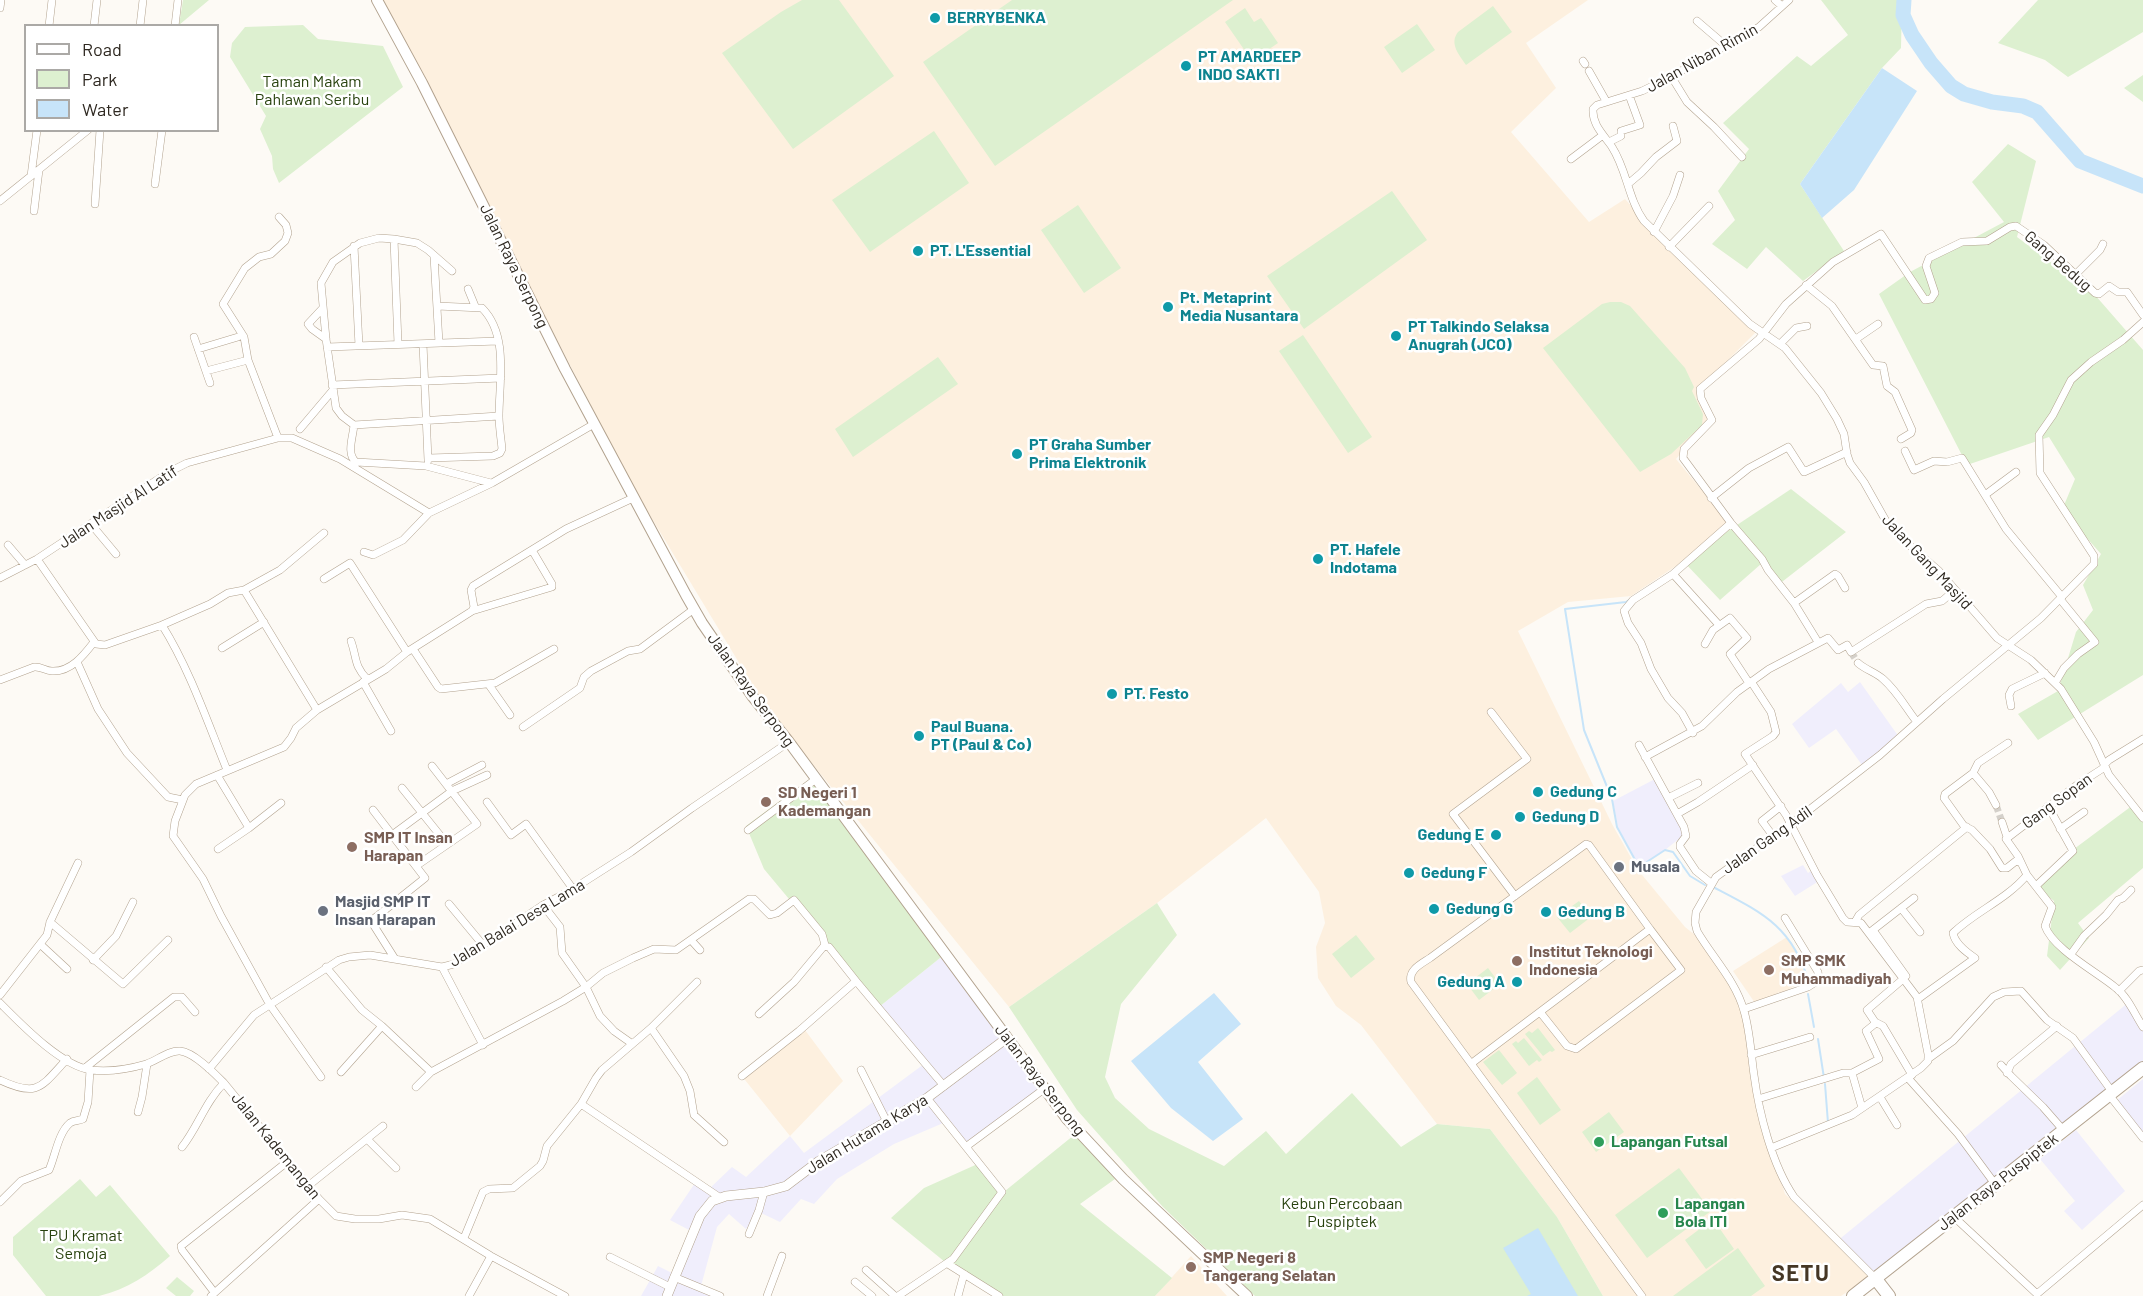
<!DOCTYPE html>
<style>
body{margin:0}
#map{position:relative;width:2143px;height:1296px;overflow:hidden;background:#fdfaf5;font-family:Barlow,sans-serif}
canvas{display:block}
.legend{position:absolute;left:24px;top:24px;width:195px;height:108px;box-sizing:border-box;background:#fff;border:2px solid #aba9a6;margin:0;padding:8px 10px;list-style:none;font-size:18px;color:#2e2820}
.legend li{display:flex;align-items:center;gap:12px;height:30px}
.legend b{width:30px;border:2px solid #aba9a6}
</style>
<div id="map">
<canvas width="2143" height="1296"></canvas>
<ul class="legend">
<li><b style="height:8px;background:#fff"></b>Road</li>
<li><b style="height:16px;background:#ddf0d0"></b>Park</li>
<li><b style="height:16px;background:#c7e4f9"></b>Water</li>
</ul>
</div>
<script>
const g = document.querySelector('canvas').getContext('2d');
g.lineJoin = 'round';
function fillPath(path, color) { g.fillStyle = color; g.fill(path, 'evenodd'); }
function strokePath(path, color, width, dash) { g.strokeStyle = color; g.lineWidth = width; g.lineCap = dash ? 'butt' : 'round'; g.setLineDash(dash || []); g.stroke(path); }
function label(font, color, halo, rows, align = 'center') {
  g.font = font + ' Barlow,sans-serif'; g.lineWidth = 5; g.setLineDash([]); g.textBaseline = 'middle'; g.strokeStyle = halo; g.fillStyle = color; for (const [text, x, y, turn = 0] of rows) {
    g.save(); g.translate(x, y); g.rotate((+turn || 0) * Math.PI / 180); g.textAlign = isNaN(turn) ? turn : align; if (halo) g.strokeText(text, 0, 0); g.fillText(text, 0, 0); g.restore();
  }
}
const commercial = new Path2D(`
 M1860 682 1899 737 1862 765 1836 729 1809 748 1792 724 1841 683 1848 692Z
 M1655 779 1685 834 1665 850 1639 867 1618 827 1613 801Z
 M1803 865 1808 873 1812 870 1819 881 1795 896 1781 876Z
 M945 954 1045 1086 966 1142 948 1121 894 1144 837 1179 814 1204 801 1199 780 1222 759 1212 746 1229 729 1214 717 1227 701 1286 714 1290 711 1296H641L658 1266 672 1273 691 1231 670 1220 695 1183 709 1189 732 1167 746 1177 790 1136 804 1153 924 1064 879 1007Z
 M2129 1002 2143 1021V1063L1869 1277 1836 1242Z
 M2143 1079V1133L2116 1101Z
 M2076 1130 2125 1191 2082 1230 2064 1211 2075 1201 2040 1159Z`);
const built = new Path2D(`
 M378 0H1588L1526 43 1556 88 1511 132 1589 222 1625 199 1682 262 1757 331 1698 390 1708 422 1676 459 1733 528 1631 596 1568 602 1518 631 1612 824 1638 870 1685 927 1704 942 1740 997 1755 1099 1785 1194 1836 1242 1869 1277 1841 1296H1603L1557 1217 1490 1129 1437 1124 1361 1025 1336 1006 1318 978 1316 947 1325 923 1319 892 1266 818 1157 903 1009 1007 764 704 634 489 475 181Z
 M1787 937 1795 949 1804 967 1803 968 1809 983 1799 988 1796 985 1781 994 1779 992 1768 999 1755 1003 1733 971Z
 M802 1026 843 1081 790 1136 741 1075Z
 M1191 1256 1227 1296H1155Z`);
const green = new Path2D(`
 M183 0H209L179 25Z
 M802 0H839L894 76 793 149 722 53 781 12Z
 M1012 0H1233L995 166 923 62Z
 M1821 0H1902L1901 48 1882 68 1800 184 1844 251 1803 281 1766 247 1747 269 1712 244 1735 220 1718 191 1749 149 1723 123 1797 56 1811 66 1848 35Z
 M2038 0H2143V32L2068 77 2045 60 1998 43Z
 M1493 6 1512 32 1466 65C1459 54 1449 44 1458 32Z
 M1245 8 1254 22 1261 18 1278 43 1252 61 1225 22Z
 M1417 24 1435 50 1402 73 1384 47Z
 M303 25 318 39 383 46 403 87 279 183 273 169 272 156 260 129 266 116 230 57 232 43 245 27Z
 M2143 75V102L2124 88Z
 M934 131 969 183 870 252 832 200Z
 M2008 144 2036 161 2017 237 2095 295 2143 350V675L2038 740 2018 714 2058 691 2076 632 2093 610 2083 585 2101 554 2062 510 2075 479 2049 437 1967 465 1879 294 1910 272 2004 222 1972 182Z
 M1392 191 1427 240 1304 329 1267 276Z
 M1078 205 1121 268 1084 293 1041 230Z
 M1610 302H1621L1630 306 1685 368 1694 387 1692 391 1703 414 1702 425 1671 454 1640 472 1543 348 1602 304Z
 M1303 335 1372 437 1348 453 1279 351Z
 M938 357 958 384 853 457 835 429Z
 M1791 489 1846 532 1778 585 1761 564 1720 600 1683 561Z
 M811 778 945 954 879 1007 764 869 746 826Z
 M2133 805 2143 818V868L2078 923 2089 938 2060 970 2047 956 2054 901 2038 888 2074 849Z
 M1579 901 1591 917 1570 933 1557 917Z
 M1157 903 1177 935 1121 1004 1105 1077 1115 1098 1149 1129 1224 1166 1266 1131 1286 1154 1352 1093 1401 1147 1437 1124 1490 1129 1557 1217 1603 1296H1255L1163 1207 1077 1110 1009 1007Z
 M1356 935 1375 959 1351 978 1332 954Z
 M1488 968 1500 984 1479 1000 1467 984Z
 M1538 1028 1555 1050 1552 1052 1550 1051 1543 1056 1525 1034 1529 1031 1532 1033Z
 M1524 1038 1542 1060 1539 1062 1537 1060 1529 1066 1512 1044 1516 1041 1518 1043Z
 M1499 1050 1517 1073 1502 1085 1483 1062Z
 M1537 1077 1561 1110 1540 1125 1517 1093Z
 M1609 1112 1624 1132 1596 1152 1582 1132Z
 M1079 1131 1115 1179 1080 1204 1172 1278 1155 1296H999L945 1262 891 1218 924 1188 982 1162 1005 1191Z
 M1679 1168 1711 1211 1647 1258 1615 1215Z
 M80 1179 96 1197 110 1185 170 1256C148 1275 128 1289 99 1296 83 1296 63 1296 46 1296L13 1255V1237Z
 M1713 1219 1734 1249 1706 1269 1685 1240Z
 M1738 1248 1765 1286 1751 1296H1673Z
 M177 1277 194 1291 190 1296H176L166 1288Z`);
const water = new Path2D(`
 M1882 68 1917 91 1854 190 1822 218 1800 184Z
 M1214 993 1241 1024 1198 1062 1243 1119 1213 1141 1171 1108 1131 1061Z
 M1538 1228 1578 1296H1527L1531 1294 1503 1248Z`);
const stream = new Path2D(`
 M1629 600 1626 602 1565 609 1584 730 1612 799 1617 827 1639 867 1665 850 1673 852 1690 876 1705 885
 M1715 888C1763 913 1793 927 1809 983
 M1808 994 1814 1027
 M1818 1039 1824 1078
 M1825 1084 1828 1123`);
const river = new Path2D(`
 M1904 0 1903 15 1912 35 1931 63 1951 86 1964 94 1992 102 2023 106 2037 112 2080 161 2143 186`);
const minorTunnel = new Path2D(`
 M1851 652 1858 663
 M1996 805 2002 822`);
const minor = new Path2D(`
 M1775 0 1782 6
 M1789 0 1759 27 1665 80 1642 91 1597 105 1593 109C1592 125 1604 135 1612 147 1627 170 1628 199 1644 221L1750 324 1785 348 1821 393 1837 419 1844 434 1847 454 1850 463 1864 482 1886 521 1908 544 1939 571 1997 638 2031 660 2061 689 2094 742 2109 775 2143 818
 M0 8 1 0
 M1697 21 1725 45
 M49 26 52 0
 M94 26 97 0
 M140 26 143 0
 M175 26 178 0
 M1583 61 1585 64
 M1589 71 1606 101
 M1671 76 1687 102 1714 127 1742 157
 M1609 142 1621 136V131L1640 125 1629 95
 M1571 159 1603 135
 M31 176 37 130
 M155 184 162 130
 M1628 184 1641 173 1656 157 1677 141 1673 126
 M0 201 88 130
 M95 204 100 130
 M34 211 39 170
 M1654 232 1673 196 1680 175
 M394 239 398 344
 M354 246 359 346
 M1669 247 1709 206
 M434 256 439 343
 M452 271 428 250 417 243 394 239 379 238 360 243 333 262 321 283 326 339 336 408 342 416 354 425C353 437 346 454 356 462L426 466 491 483
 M2075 275 2100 250 2103 244
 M1806 285 1832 306 1873 365 1883 366 1887 386 1895 392 1912 430 1911 433 1901 439
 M468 289 475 306
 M322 309 308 324 312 329 326 339
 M194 337 210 383
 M1856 339 1878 324
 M423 344 428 460
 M1780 344 1796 328 1807 326
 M327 347 498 341
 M198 349 238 337
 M206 371 248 360
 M332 385 501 378
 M354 425 499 416
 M300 429 333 390
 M278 438 248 360 244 337 223 304 245 268 259 257 271 254 285 241 288 233 286 225 279 217
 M1905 451 1914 470 1934 461 1947 462 1962 458 2006 529 2062 597
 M429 458 493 456 500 453 502 449C501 438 499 427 499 416 499 382 509 335 482 308L437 306
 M1985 495 2016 472
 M1711 498 1749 468 1788 447 1804 472 1847 452
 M91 524 116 554
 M8 545 25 565
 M364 552 373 555 403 540 429 513
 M37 559 96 644 105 645 162 625C190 670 207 721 227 770
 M1673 574 1633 600 1624 611 1628 623 1641 643 1651 669 1668 698 1682 713 1693 733
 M0 578 37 559 169 472 187 463 278 438H292L340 459 429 513 492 483 594 424
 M324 579 350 563 407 652
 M244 590 317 710
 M1794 603 1835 574 1838 576 1845 588
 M472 611 552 587V584L532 550
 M162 625 210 604 228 593 244 590 280 570 324 533
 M1719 625 1673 574 1731 523
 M351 641C357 658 354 666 367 679
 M1818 642 1794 603 1768 570 1762 559 1731 523 1683 458 1684 449 1712 420 1701 398 1700 389 1759 339 1786 304 1833 262 1881 234 1925 300 1931 299 1935 293 1926 266 1929 258 1962 242 1987 241 2010 227 2016 226 2044 245 2095 293 2099 294 2109 286 2118 292H2127L2143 315
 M1705 644 1713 630 1730 618 1747 638 1730 654 1749 683
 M222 648 264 622
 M413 649 438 687 441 689 495 683 554 649
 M77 662 98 709 127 753 168 797 183 800
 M1858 663C1866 670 1875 672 1883 679 1897 691 1906 708 1917 722
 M0 680 34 667C41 666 45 671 52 671 71 672 84 655 94 642
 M363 682 391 731
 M1752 683 1771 712 1776 732 1773 736 1745 754 1786 815 1817 875 1843 918 1847 922 1861 923 1917 997 1928 1054V1061L1921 1068 1852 1115 1771 1148
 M2055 683 2064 668 2078 654 2095 642 2060 599
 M489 685 510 715
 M2011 706 2009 695 2012 689 2045 673
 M1491 712 1527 759 1453 814 1515 896
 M523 727 580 688 584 677 591 671 628 651 640 649 694 609
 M2008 743 1978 763 1973 773 1945 794 1944 798 1964 826 1972 830 1990 849 2002 868H2007L2016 861 2019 862
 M1639 745 1684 827 1686 836 1680 844V847L1696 871 1711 883
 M1645 757 1702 726 1737 692 1769 669 1828 638 1838 650 1847 645 1851 652 1926 604 1942 601 1955 590
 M2104 765 2109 760 2143 739
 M2105 767 2077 785 2006 839 2018 856 2027 875 2052 907 2045 926C2053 949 2097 972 2116 988 2128 997 2135 1015 2143 1027
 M1973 773 1989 792 1996 805
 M217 775 249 828 281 803
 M446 784 482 765
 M402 788 447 844
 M1668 798 1698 783
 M487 802 511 835 526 824 573 889
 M373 810 425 878 371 921 395 959
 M1677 814 1698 802 1753 765
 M2002 822 2007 837
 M2060 829 2084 812
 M748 830 816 779
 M392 835 452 791 487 775
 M1773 836 1762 821 1781 806
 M218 849 249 828
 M416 866 477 824 432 766
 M2036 886 2073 851 2048 806
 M449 904 483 945
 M543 905 560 927 562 953 586 987 600 1016 614 1031 631 1043
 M1901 908 1920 932
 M50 922 123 984 168 940
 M1855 922 1859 915 1967 827
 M1873 930 1906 976
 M1869 933 1914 898
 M691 940 700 950
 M40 944 67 969
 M2071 954 2084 936 2106 915 2118 900 2123 898 2131 890
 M93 960 116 936 133 902
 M326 967 362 1010 382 1026 431 1072
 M442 967 483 1045
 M1902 980 1867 1010 1875 1022 1883 1026 1912 1075
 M2119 991 2139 971 2143 970
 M0 995 47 935 50 922 78 863
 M1918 999 1975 958C1966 952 1955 944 1953 933 1976 911 2006 900 2027 875
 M0 1003C21 1024 61 1066 91 1070 109 1072 129 1069 146 1064 156 1061 169 1050 180 1051 194 1052 215 1074 224 1083L319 1199 336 1216 355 1219H379L402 1215 430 1219 491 1256 565 1296
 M1744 1009 1808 987 1819 980 1818 972 1785 918
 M759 1014 794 982 824 946 829 947 856 981
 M651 1028 684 1076 690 1091 694 1115 724 1142
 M1751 1055 1810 1037
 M1928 1059 1953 1041 1993 997 2004 992 2021 991 2047 1020 2073 1038 2113 1093
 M1472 1063 1650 929 1681 970 1576 1049 1567 1046 1540 1012
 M2001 1065 2011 1076 2043 1107 2064 1131
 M85 1068 174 997H182L195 1012
 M209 1069 254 1015 339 960 349 957 370 955 442 967 454 964 543 905 573 889 631 852 692 808 789 742
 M861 1070 887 1122
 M341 1072 382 1026
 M2007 1073 2011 1064 2057 1026
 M742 1076 799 1031 856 981 944 1086
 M321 1077 270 1005 221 916 203 879 173 836 175 821 185 795 196 784 284 747 291 738 296 728 317 710 386 669 407 652 472 611 474 607 471 590 473 586 566 529 633 498
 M1908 1078 1958 1134 1995 1184
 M0 1080C38 1098 41 1087 67 1059
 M416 1087 431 1072 563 1001 586 987 603 973 633 958 654 949 676 950 749 899H754L770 915 777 913 794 900 822 934 825 945
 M2110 1096 2143 1138
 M1880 1097 1897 1125
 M1758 1099 1843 1073H1853
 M581 1104 719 1197
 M1862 1108 1852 1073 1879 1059 1866 1031 1876 1023
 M138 1112 142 1097 147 1064
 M367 1139 396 1168
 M967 1146 1044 1089
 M182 1147C198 1127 205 1102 224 1083
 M308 1186 383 1126
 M0 1202 21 1181 49 1170C55 1157 58 1133 70 1123 74 1120 79 1121 83 1119L88 1102 90 1070
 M1953 1216 2037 1294 2143 1205
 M749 1234 759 1210 764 1192
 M464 1238 483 1192 489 1189 513 1188 540 1166 543 1161 547 1146 581 1104 596 1078 602 1070 651 1028 697 982
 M610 1257 670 1287
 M948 1264 999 1296
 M866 1270 895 1296
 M674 1277 720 1296
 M1875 1278 1794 1197C1772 1165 1759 1113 1754 1075 1751 1054 1750 1031 1744 1011 1736 981 1712 957 1697 931L1695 923 1696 912 1716 877 1800 817 1880 755 1943 699 2041 618 2094 564V556L2040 473 2039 435 2053 415 2071 380 2091 362 2123 340 2143 322
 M855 1282 872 1296
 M214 1292 182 1250 181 1246 287 1162
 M211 1296 319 1199
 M469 1296 491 1256
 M767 1296 782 1256
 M898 1296 953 1259 1002 1192 927 1098
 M958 1296 964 1274
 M1642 1296 1411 982C1408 970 1421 964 1430 958L1586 844 1589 845 1650 929`);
const tertiary = new Path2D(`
 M667 1296 700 1216 712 1201 726 1196 764 1192 786 1186 819 1161 927 1098 1007 1038`);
const secondary = new Path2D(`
 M377 0 422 83 565 369 686 595 702 623 753 697 789 742 1067 1119 1123 1179 1247 1296`);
const primary = new Path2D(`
 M1875 1278 1889 1296
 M1853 1296 2143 1068`);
const markers = [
 [935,18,6,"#0f9aa8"],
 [1186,66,6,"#0f9aa8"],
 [918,251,6,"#0f9aa8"],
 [1168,307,6,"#0f9aa8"],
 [1396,336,6,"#0f9aa8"],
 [1017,454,6,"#0f9aa8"],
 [1318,559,6,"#0f9aa8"],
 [1112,694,6,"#0f9aa8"],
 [919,736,6,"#0f9aa8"],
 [1538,792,6,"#0f9aa8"],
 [766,802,6,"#8d6e63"],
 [1520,817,6,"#0f9aa8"],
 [1496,835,6,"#0f9aa8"],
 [352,847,6,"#8d6e63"],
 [1619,867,6,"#6b7280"],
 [1409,873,6,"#0f9aa8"],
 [1434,909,6,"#0f9aa8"],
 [323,911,6,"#6b7280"],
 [1546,912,6,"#0f9aa8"],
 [1517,961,6,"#8d6e63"],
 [1769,970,6,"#8d6e63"],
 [1517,982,6,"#0f9aa8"],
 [1599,1142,6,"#2e9e5b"],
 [1663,1213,6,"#2e9e5b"],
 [1191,1267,6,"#8d6e63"]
];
const cultureNames = [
 ["BERRYBENKA",947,18],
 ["PT AMARDEEP",1198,57],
 ["INDO SAKTI",1198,75],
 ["PT. L'Essential",930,251],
 ["Pt. Metaprint",1180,298],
 ["Media Nusantara",1180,316],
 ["PT Talkindo Selaksa",1408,327],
 ["Anugrah (JCO)",1408,345],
 ["PT Graha Sumber",1029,445],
 ["Prima Elektronik",1029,463],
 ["PT. Hafele",1330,550],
 ["Indotama",1330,568],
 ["PT. Festo",1124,694],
 ["Paul Buana.",931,727],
 ["PT (Paul & Co)",931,745],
 ["Gedung C",1550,792],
 ["Gedung D",1532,817],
 ["Gedung E",1484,835,"right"],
 ["Gedung F",1421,873],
 ["Gedung G",1446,909],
 ["Gedung B",1558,912],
 ["Gedung A",1505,982,"right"]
];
const streetNames = [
 ["Jalan Niban Rimin",1702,58,-29],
 ["Gang Bedug",2058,261,41],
 ["Jalan Raya Serpong",514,266,64],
 ["Jalan Masjid Al Latif",118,507,-33],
 ["Jalan Gang Masjid",1927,562,47],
 ["Jalan Raya Serpong",751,690,54],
 ["Gang Sopan",2057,801,-36],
 ["Jalan Gang Adil",1767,840,-35],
 ["Jalan Balai Desa Lama",517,923,-31],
 ["Jalan Raya Serpong",1040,1080,52],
 ["Jalan Hutama Karya",867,1134,-31],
 ["Jalan Kademangan",276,1146,51],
 ["Jalan Raya Puspiptek",1998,1182,-38]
];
const parkNames = [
 ["Taman Makam",312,82],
 ["Pahlawan Seribu",312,100],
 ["Kebun Percobaan",1342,1204],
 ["Puspiptek",1342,1222],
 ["TPU Kramat",81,1236],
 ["Semoja",81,1254]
];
const educationNames = [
 ["SD Negeri 1",778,793],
 ["Kademangan",778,811],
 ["SMP IT Insan",364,838],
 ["Harapan",364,856],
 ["Institut Teknologi",1529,952],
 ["Indonesia",1529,970],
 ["SMP SMK",1781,961],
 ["Muhammadiyah",1781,979],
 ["SMP Negeri 8",1203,1258],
 ["Tangerang Selatan",1203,1276]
];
const worshipNames = [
 ["Musala",1631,867],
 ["Masjid SMP IT",335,902],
 ["Insan Harapan",335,920]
];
const leisureNames = [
 ["Lapangan Futsal",1611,1142],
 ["Lapangan",1675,1204],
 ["Bola ITI",1675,1222]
];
const districtNames = [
 ["SETU",1801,1274]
];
fillPath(commercial, '#f0eefc');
fillPath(built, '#fdf0df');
fillPath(green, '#ddf0d0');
fillPath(water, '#c7e4f9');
strokePath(stream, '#c7e4f9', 2);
strokePath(river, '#c7e4f9', 15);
strokePath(minorTunnel, '#d4d0ca', 7, [7, 3.5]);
strokePath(minor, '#b2a28e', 8);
strokePath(tertiary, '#b2a28e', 10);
strokePath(secondary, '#b2a28e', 12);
strokePath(primary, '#b2a28e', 14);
strokePath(minor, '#fff', 7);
strokePath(tertiary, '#fff', 9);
strokePath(secondary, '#fff', 10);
strokePath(primary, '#fff', 12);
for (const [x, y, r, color] of markers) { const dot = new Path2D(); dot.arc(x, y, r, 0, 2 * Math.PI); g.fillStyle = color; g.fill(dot); strokePath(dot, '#fff', 2); }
label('bold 16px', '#0d838f', '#fff', cultureNames, 'left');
label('16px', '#2e2820', '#fff', streetNames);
label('16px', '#28420e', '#fff', parkNames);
label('bold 16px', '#785e54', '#fff', educationNames, 'left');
label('bold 16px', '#5b616d', '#fff', worshipNames, 'left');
label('bold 16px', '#27864d', '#fff', leisureNames, 'left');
g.letterSpacing = '1.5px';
label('bold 22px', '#453726', '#fff', districtNames);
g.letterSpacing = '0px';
</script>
